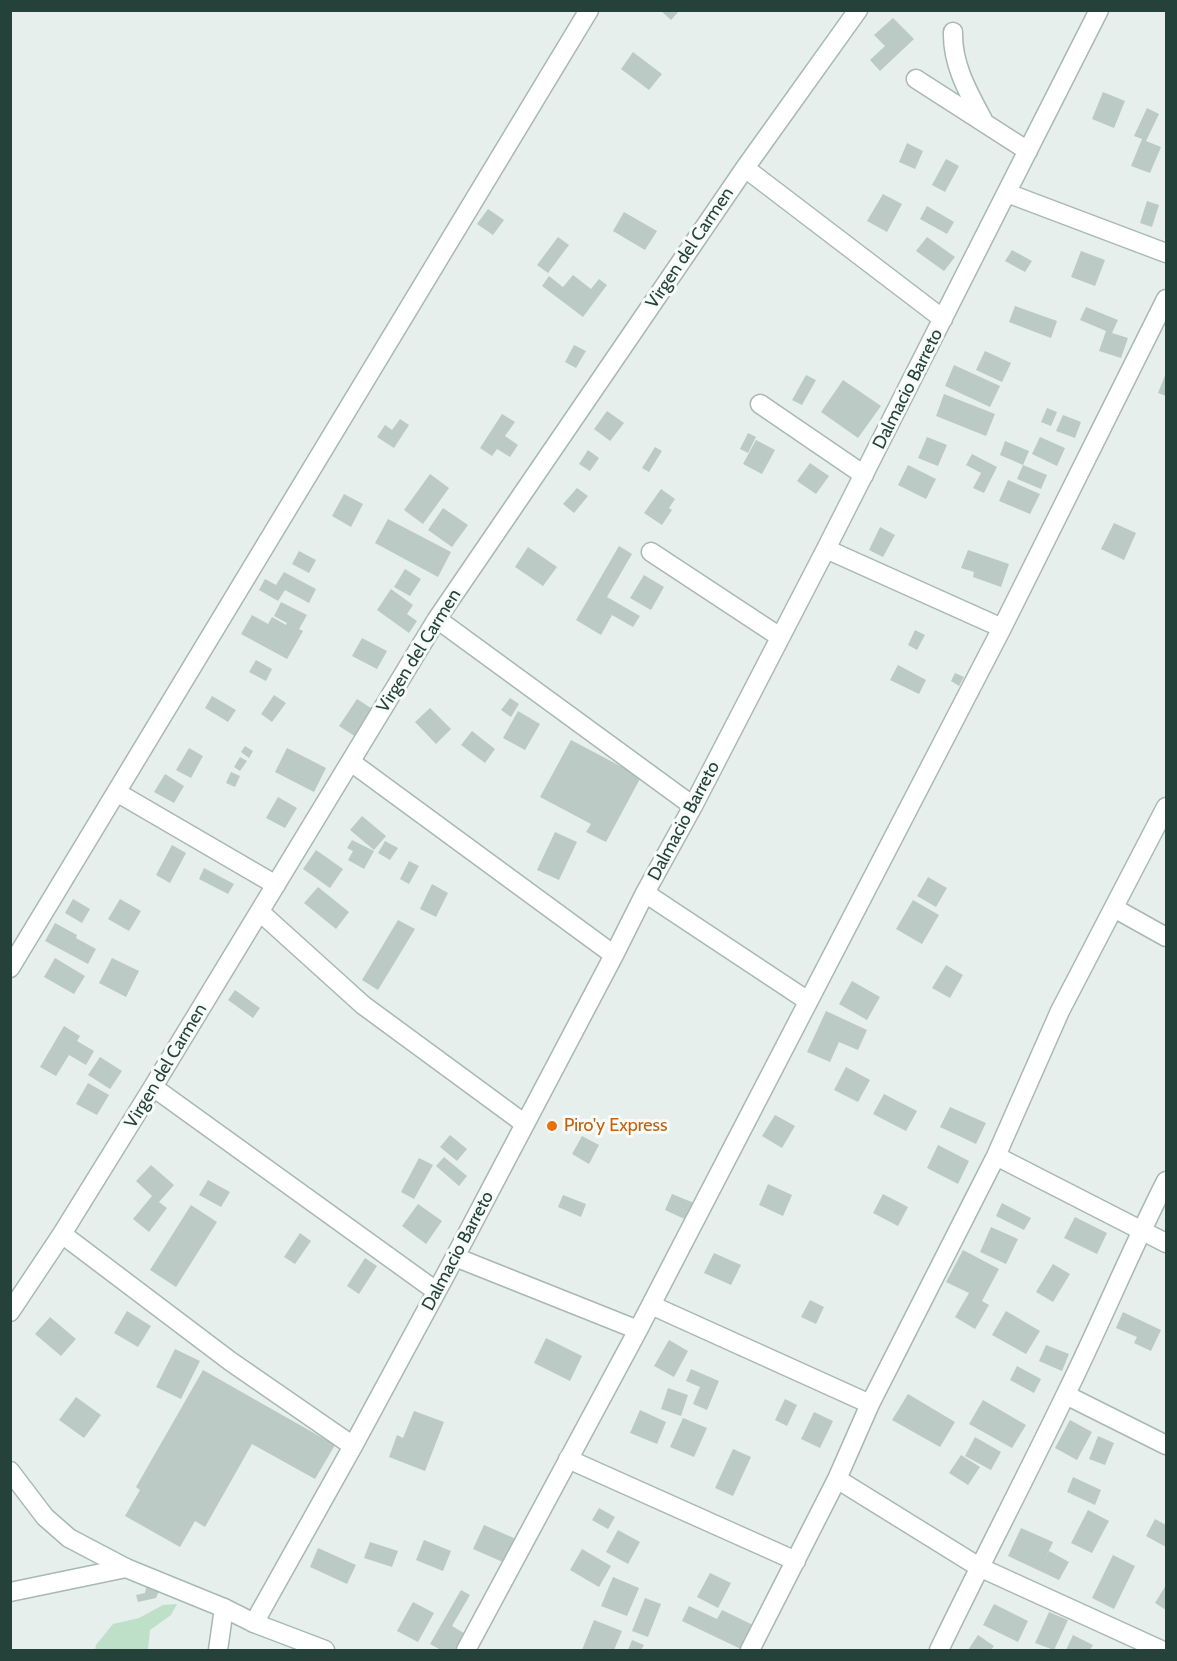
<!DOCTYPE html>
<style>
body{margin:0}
#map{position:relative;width:1177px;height:1661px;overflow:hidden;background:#e6efeb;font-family:Cabin,sans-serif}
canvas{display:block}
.frame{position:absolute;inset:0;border:12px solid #24423a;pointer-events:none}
</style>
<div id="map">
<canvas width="1177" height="1661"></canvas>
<div class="frame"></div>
</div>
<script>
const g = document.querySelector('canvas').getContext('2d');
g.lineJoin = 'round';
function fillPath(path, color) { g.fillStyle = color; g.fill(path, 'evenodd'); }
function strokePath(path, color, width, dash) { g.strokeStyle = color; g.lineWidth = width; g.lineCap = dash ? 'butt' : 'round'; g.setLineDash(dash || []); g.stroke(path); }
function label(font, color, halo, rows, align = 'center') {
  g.font = font + ' Cabin,sans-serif'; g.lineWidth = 6; g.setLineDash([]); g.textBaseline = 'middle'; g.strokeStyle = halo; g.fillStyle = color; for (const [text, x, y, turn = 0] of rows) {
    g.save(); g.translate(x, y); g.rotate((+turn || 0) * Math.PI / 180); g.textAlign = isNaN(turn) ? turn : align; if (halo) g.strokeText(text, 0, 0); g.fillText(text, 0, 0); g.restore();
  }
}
const green = new Path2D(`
 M177 1604 171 1615 150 1630 148 1650H95L96 1645 113 1624 139 1618 163 1605Z`);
const building = new Path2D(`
 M660 10H680L671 20Z
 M893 18 914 39 880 71 870 60 885 46 874 35Z
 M633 52 662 74 649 90 621 69Z
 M1103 92 1125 101 1114 128 1092 119Z
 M1147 108 1159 114 1146 141 1161 147 1150 173 1131 166 1142 139 1134 136Z
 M907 143 923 151 915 169 899 162Z
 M946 159 959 166 945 192 932 185Z
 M883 194 902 204 887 232 867 221Z
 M1147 201 1159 205 1152 227 1140 223Z
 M927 206 954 222 947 234 920 219Z
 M488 209 504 220 493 235 477 224Z
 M624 212 657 231 645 250 613 231Z
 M558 237 569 245 548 273 537 265Z
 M927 237 955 257 944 271 916 251Z
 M1012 250 1032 261 1025 272 1005 261Z
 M1081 251 1105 260 1095 286 1071 277Z
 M573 275 591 289 599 279 607 285 583 317 542 286 549 276 563 287Z
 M1015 306 1057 321 1051 338 1009 322Z
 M1086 307 1118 320 1112 333 1128 338 1121 358 1099 351 1106 331 1080 320Z
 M574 345 586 351 576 368 565 362Z
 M985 351 1011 363 1002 382 976 370Z
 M954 365 1000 386 990 407 945 386Z
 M1166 373V396L1158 393Z
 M806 375 816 380 802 405 792 400Z
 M843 380 881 406 858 438 821 412Z
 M944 394 995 414 986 436 936 416Z
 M1047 408 1057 412 1051 426 1041 422Z
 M607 411 624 423 610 441 594 429Z
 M502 414 515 422 505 436 518 445 510 457 497 449 492 456 480 448Z
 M1063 415 1081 422 1075 438 1056 431Z
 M400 419 409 425 394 448 377 437 385 425 392 430Z
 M748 433 756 437 748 453 740 449Z
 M927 437 947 445 938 466 918 458Z
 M1040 437 1065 448 1057 466 1032 454Z
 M756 440 775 450 762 474 743 464Z
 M1005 441 1029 451 1023 465 1047 475 1041 489 1017 479 1023 465 1000 455Z
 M655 447 662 451 649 472 642 468Z
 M588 450 599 458 590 471 579 464Z
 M972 454 997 467 984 493 973 488 981 473 966 465Z
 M810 463 829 476 816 494 797 481Z
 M908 465 936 479 926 499 898 485Z
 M430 474 449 488 423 524 404 510Z
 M1008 480 1040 494 1030 514 999 501Z
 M577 488 588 496 574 513 563 504Z
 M661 489 675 499 669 508 672 510 662 525 644 513Z
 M344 494 363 504 351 527 332 516Z
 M443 508 468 525 452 547 428 530Z
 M388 519 451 552 438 577 375 543Z
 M1114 523 1136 533 1124 560 1101 549Z
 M880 527 895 535 883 557 869 550Z
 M619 546 632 554 607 597 640 616 633 627 612 615 601 635 576 620Z
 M528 547 557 567 543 586 515 567Z
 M968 550 1009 564 1001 587 973 577 974 572 961 568Z
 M299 551 316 560 309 573 292 564Z
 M405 569 421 579 410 596 394 587Z
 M284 572 316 589 309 603 285 590 278 601 259 590 265 579 276 585Z
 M644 575 664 587 651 610 630 598Z
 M391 589 413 605 407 614 417 621 409 633 377 610Z
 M281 602 307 615 299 629 303 631 287 659 241 634 252 615 268 624 272 617 286 625 287 623 274 616Z
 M915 630 925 635 917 650 908 645Z
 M362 638 387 651 377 669 352 656Z
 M256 660 272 669 266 681 249 672Z
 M898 665 926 680 919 694 890 680Z
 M955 673 964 677 959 686 951 681Z
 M274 695 286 703 272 722 261 714Z
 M212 696 236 710 228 722 205 708Z
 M510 698 519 704 511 717 501 710Z
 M357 699 377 712 359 739 339 726Z
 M430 708 451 729 436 744 415 722Z
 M518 711 540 724 525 750 503 738Z
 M472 731 495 749 485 763 461 745Z
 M571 740 641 777 606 842 586 832 591 824 540 797Z
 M245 746 253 751 249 758 241 752Z
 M189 748 203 756 191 778 176 770Z
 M287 748 326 768 314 792 275 772Z
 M240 757 247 761 240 771 234 767Z
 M231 772 240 776 235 787 226 783Z
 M165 774 184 786 174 803 154 792Z
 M278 797 297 808 285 828 266 818Z
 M362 816 386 836 374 850 350 830Z
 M555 832 577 842 559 880 537 870Z
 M352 840 374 851 364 869 348 860 353 851 347 848Z
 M385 841 398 848 390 860 378 853Z
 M172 845 186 853 170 883 156 875Z
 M316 850 343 869 330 888 303 869Z
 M409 861 419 866 409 884 400 879Z
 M204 868 234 884 228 894 199 879Z
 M928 877 947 888 936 907 917 896Z
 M432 884 448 893 436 917 420 909Z
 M318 887 349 912 336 929 304 903Z
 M73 899 90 909 82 923 65 913Z
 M120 899 141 911 129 931 108 919Z
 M913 900 939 915 922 944 896 929Z
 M398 920 415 929 378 990 362 980Z
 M55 923 77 935 76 938 96 949 88 964 45 941Z
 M55 958 85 976 74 994 44 977Z
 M112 958 139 971 126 997 99 983Z
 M946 965 963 975 950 998 932 988Z
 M852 981 880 997 867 1020 839 1004Z
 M235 990 260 1008 253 1018 228 1000Z
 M826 1011 867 1030 858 1050 839 1042 830 1062 807 1052Z
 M64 1026 80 1036 77 1041 94 1051 86 1065 69 1055 56 1076 40 1067Z
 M100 1057 122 1071 110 1089 88 1075Z
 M846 1067 870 1080 858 1102 834 1090Z
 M88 1083 109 1095 97 1115 76 1104Z
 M884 1094 917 1111 906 1131 873 1114Z
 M950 1107 986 1123 976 1144 940 1127Z
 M775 1115 795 1126 782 1148 762 1136Z
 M450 1135 467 1149 457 1161 440 1147Z
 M582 1136 599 1145 589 1164 572 1154Z
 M938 1145 969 1161 958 1184 927 1168Z
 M444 1157 467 1176 459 1186 436 1166Z
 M419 1158 433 1165 414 1199 401 1192Z
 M151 1165 174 1185 159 1202 167 1208 149 1232 133 1219 152 1196 136 1181Z
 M208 1180 230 1192 221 1207 199 1195Z
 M768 1184 792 1195 783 1216 759 1205Z
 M672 1194 699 1205 691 1222 665 1210Z
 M883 1194 908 1207 898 1226 873 1213Z
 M563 1195 586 1204 581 1217 558 1207Z
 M1002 1203 1031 1218 1024 1230 996 1216Z
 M418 1204 442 1221 426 1244 402 1226Z
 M191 1205 217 1222 176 1287 150 1270Z
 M1075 1217 1107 1233 1097 1254 1064 1238Z
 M991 1227 1018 1239 1006 1264 980 1252Z
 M300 1233 311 1241 295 1264 284 1257Z
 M963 1250 999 1269 982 1301 989 1305 975 1329 955 1317 969 1293 946 1282Z
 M714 1253 741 1265 731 1285 704 1273Z
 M365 1258 377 1266 359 1294 347 1286Z
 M1053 1264 1070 1274 1053 1302 1036 1292Z
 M810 1300 824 1307 816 1324 801 1317Z
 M127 1311 151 1326 138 1347 114 1333Z
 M1006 1311 1040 1331 1026 1354 992 1335Z
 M1123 1312 1161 1330 1151 1351 1134 1343 1137 1337 1116 1328Z
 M50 1317 76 1339 61 1356 35 1334Z
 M546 1338 582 1356 570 1381 534 1363Z
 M669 1340 688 1351 674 1377 654 1366Z
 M1046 1345 1069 1354 1062 1371 1039 1361Z
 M175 1349 200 1361 181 1399 156 1387Z
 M1017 1366 1041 1379 1034 1393 1010 1380Z
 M691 1369 719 1381 707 1410 693 1404 700 1387 686 1381Z
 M203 1370 335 1445 315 1479 252 1444 205 1527 195 1521 180 1547 125 1516 140 1490 136 1487Z
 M668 1388 688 1395 681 1416 661 1409Z
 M908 1394 955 1422 940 1447 892 1420Z
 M76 1397 101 1415 84 1438 59 1420Z
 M785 1399 797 1405 787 1426 775 1420Z
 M983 1400 1026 1425 1012 1448 969 1424Z
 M640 1410 666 1422 657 1444 630 1433Z
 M414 1411 444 1422 425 1471 389 1457 397 1435 403 1438Z
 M814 1412 833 1421 820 1448 801 1439Z
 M683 1418 707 1428 694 1457 670 1447Z
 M1070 1420 1092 1432 1077 1460 1055 1448Z
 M1098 1436 1114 1443 1105 1465 1089 1459Z
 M975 1437 1001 1452 991 1470 965 1456Z
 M733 1449 751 1457 733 1496 715 1488Z
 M961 1455 980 1467 968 1485 949 1473Z
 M1073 1477 1101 1490 1095 1505 1067 1492Z
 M599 1508 615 1517 608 1529 592 1520Z
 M1088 1510 1109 1521 1092 1553 1071 1543Z
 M1155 1519 1166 1525V1547L1146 1536Z
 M484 1525 516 1539 505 1563 473 1549Z
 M1021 1528 1053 1542 1044 1561 1049 1551 1069 1562 1059 1580 1008 1556Z
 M618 1530 640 1542 628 1564 606 1552Z
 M424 1540 451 1551 443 1571 416 1560Z
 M370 1542 398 1551 392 1567 364 1558Z
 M318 1548 356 1565 347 1584 310 1567Z
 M582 1549 611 1566 599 1587 570 1570Z
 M1113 1555 1135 1566 1114 1609 1092 1598Z
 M710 1573 731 1583 718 1608 697 1597Z
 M613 1577 639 1588 627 1616 601 1606Z
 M147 1584 160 1589 156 1598 138 1602 136 1595 145 1593Z
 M1166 1585V1610L1155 1603Z
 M461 1590 470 1595 452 1626 469 1636 460 1650H441L430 1644Z
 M645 1598 661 1604 648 1637 632 1631Z
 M413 1602 434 1613 418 1642 397 1631Z
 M994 1604 1028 1621 1018 1642 983 1625Z
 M689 1606 717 1619 722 1610 755 1626 743 1650 682 1621Z
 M1049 1612 1068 1620 1054 1650 1035 1643Z
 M594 1620 622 1631 614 1650H582Z
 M978 1635 994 1646 991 1650H968Z
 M1073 1635 1093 1645 1090 1650H1066Z
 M632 1640 644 1645 641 1650H628Z`);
const minor = new Path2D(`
 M953 32C952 64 968 92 983 120
 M916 79 1028 151
 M745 168 943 319
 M1007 193 1166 253
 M760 404 864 475
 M826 549 1002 628
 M651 552 780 637
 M437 619 693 806
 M351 762 614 955
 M118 793 276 885
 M645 893 808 1001
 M1114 908 1166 937
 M260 912 363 1005 525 1124
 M10 968 589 10
 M153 1087 436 1291
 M996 1156 1166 1243
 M62 1234 230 1361 353 1446
 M455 1257 638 1330
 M651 1305 870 1404
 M10 1312 62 1234 153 1087 437 619 745 168 858 10
 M1066 1395 1166 1445
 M568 1459 796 1561
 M837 1479 979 1567 1161 1650
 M10 1592 126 1568
 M254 1623 353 1446 446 1274 614 955 645 893 693 806 826 549 1099 10
 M218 1650 224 1608
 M466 1650 638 1330 1002 628 1166 299
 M750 1650 837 1479 870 1404 996 1156 1060 1011 1166 807
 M939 1650C980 1565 1024 1481 1065 1396 1100 1325 1130 1252 1166 1181`);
const secondary = new Path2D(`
 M10 1471 45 1517 69 1538 126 1568 224 1608 254 1623 325 1650`);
const markers = [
 [552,1126,6,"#e8710a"]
];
const streetNames = [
 ["Virgen del Carmen",690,248,-56],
 ["Dalmacio Barreto",908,389,-63],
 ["Virgen del Carmen",419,651,-58],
 ["Dalmacio Barreto",684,821,-62],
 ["Virgen del Carmen",166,1066,-59],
 ["Dalmacio Barreto",458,1251,-62]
];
const foodNames = [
 ["Piro'y Express",564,1126]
];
fillPath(green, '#bfe0c8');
fillPath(building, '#bbcac4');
strokePath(minor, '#a8b8b2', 21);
strokePath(secondary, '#a4bbb3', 21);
strokePath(minor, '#fff', 18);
strokePath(secondary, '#fff', 18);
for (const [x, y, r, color] of markers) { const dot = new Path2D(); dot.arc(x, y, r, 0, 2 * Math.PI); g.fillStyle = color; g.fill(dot); strokePath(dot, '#f7fbf9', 2); }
label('18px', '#24423a', '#f7fbf9', streetNames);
label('18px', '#c56008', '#f7fbf9', foodNames, 'left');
</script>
